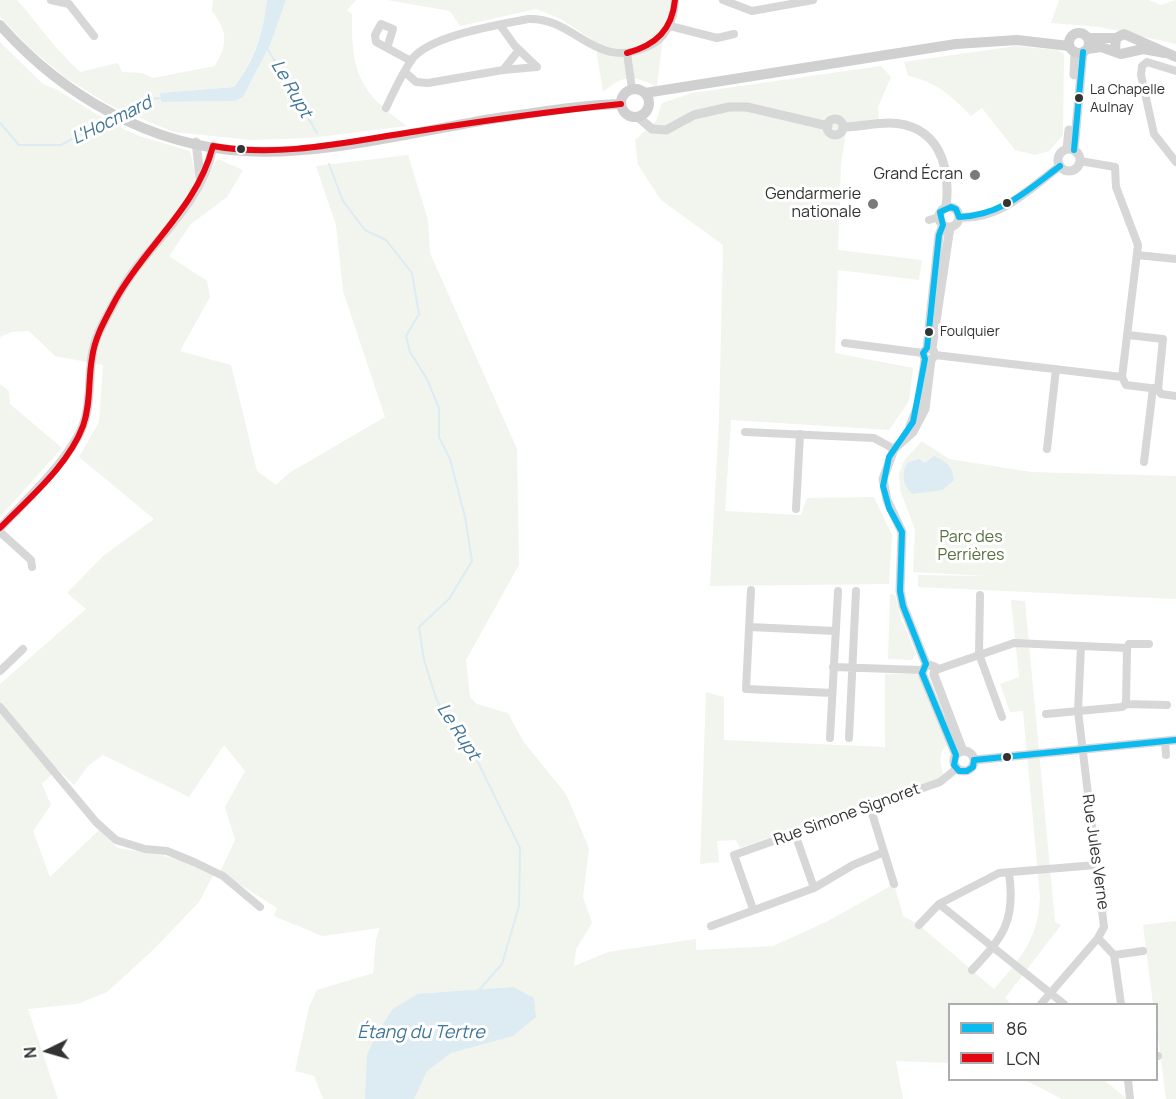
<!DOCTYPE html>
<meta charset="utf-8">
<style>
body{margin:0}
#map{position:relative;width:1176px;height:1099px;overflow:hidden;background:#fff;font-family:Manrope,sans-serif}
canvas{display:block}
.legend{position:absolute;left:948px;top:1003px;width:210px;height:78px;box-sizing:border-box;background:#fff;border:2px solid #adadad;margin:0;padding:8px 10px;list-style:none;font-size:18px;color:#333}
.legend li{display:flex;align-items:center;gap:12px;height:30px}
.legend b{width:30px;border:2px solid #adadad}
.north{position:absolute;left:18px;top:1021px;width:60px;height:60px;-webkit-text-stroke:4px #fff;paint-order:stroke;rotate:265deg;font-size:16px;font-weight:700;line-height:24px;text-align:center;color:#333}
.north::after{content:'';display:block;margin:auto;width:21px;height:27px;background:#333;clip-path:polygon(50% 0,100% 100%,50% 72%,0 100%)}
</style>
<div id="map">
<canvas width="1176" height="1099"></canvas>
<ul class="legend">
<li><b style="height:8px;background:#0bbbef"></b>86</li>
<li><b style="height:8px;background:#e30613"></b>LCN</li>
</ul>
<div class="north">N</div>
</div>
<script>
const g = document.querySelector('canvas').getContext('2d');
g.lineJoin = 'round';
function fillPath(path, color) { g.fillStyle = color; g.fill(path, 'evenodd'); }
function strokePath(path, color, width, dash) { g.strokeStyle = color; g.lineWidth = width; g.lineCap = dash ? 'butt' : 'round'; g.setLineDash(dash || []); g.stroke(path); }
function label(font, color, halo, rows, align = 'center') {
  g.font = font + ' Manrope,sans-serif'; g.lineWidth = 6; g.setLineDash([]); g.textBaseline = 'middle'; g.strokeStyle = halo; g.fillStyle = color; for (const [text, x, y, turn = 0] of rows) {
    g.save(); g.translate(x, y); g.rotate((+turn || 0) * Math.PI / 180); g.textAlign = isNaN(turn) ? turn : align; if (halo) g.strokeText(text, 0, 0); g.fillText(text, 0, 0); g.restore();
  }
}
const green = new Path2D(`
 M0 0H17C39 25 56 50 80 72L118 63 122 72 142 73 153 78 215 66C228 43 228 32 212 11L213 0H267C263 33 254 60 234 87L160 93 161 102 235 101 243 97 271 43 286 0H356L347 10 352 14C351 72 359 92 407 126L310 138 251 140 174 132 113 107 66 78 30 48 0 17Z
 M387 0H671L672 6 662 45 657 87C633 75 625 74 603 92L595 42 561 19 536 9 460 26 450 11Z
 M1059 0H1149L1161 5 1176 0V44L1100 27 1051 23Z
 M0 42 43 84 56 89 109 122 139 136 190 151 194 168 207 174 218 159 243 170 227 197 191 224 169 256 207 281 210 297 180 351 231 365 257 471 276 485 289 473 385 417 343 291 336 225 316 166 408 155 428 220 430 253 517 449 519 565 466 660 470 697 477 704 508 713 523 741 566 794 589 848 583 897 592 923 576 949 574 966 608 952 696 939V950L773 946 828 921 894 884 903 916 919 925 994 989C1020 959 1038 940 1040 897L1023 711 1010 712 1000 684 1019 677 1011 600 1025 601 1055 922 1061 925 1005 998 1011 1004H950L949 1063 896 1061 903 1099H323L314 1076 295 1071 309 1007 317 990 373 973 376 939 380 928 322 936 274 916 277 908 220 872 235 840 225 807 245 771 224 745 189 797 103 755 88 766 74 785 57 769 42 784 51 805 33 831 50 877 99 830 118 848 161 855 216 870 199 902 153 950 107 992 77 1004 28 1009 58 1099H0V684L86 609 67 593 103 556 154 519 79 457 99 422 103 365 55 356 29 331 12 332 0 337Z
 M1016 46 1057 50 1064 54 1063 135 1049 151 1035 155 1015 150 982 108 971 116C954 98 934 80 908 76L904 62Z
 M881 66 891 77 878 107 879 121 847 124 841 165 838 250 922 260 919 280 838 270 835 353 913 368 909 401 889 430 731 420 725 511 801 515 807 498 874 497 892 535 889 584 710 586 719 419 723 245 661 200 638 165 635 140 656 121 662 103 692 93Z
 M0 384 9 391 10 404 62 448 0 517Z
 M922 441 949 459 1031 472 1176 476V599L918 587V575L987 576 913 572 915 530 900 490 899 473 905 459Z
 M890 594 895 595 900 616 916 654 912 660 888 659Z
 M885 674H916L925 682 948 744C937 753 940 765 945 777L740 848 736 840 717 841 719 862 700 864 706 692 724 697V740L885 747Z
 M1176 921V1099H1166L1157 1028 1156 1004H1153L1143 925Z
 M1025 1080H1104L1127 1099H1062Z`);
const water = new Path2D(`
 M267 0H286L271 43 243 97 235 101 161 102 160 93 234 87C255 60 263 33 267 0Z
 M934 456C946 461 952 466 954 480L942 490 912 494C902 484 902 474 907 463L919 459 925 463Z
 M513 987 534 998 536 1017 513 1036 451 1053 427 1071 414 1099H365L367 1055 377 1033 393 1009 418 994Z`);
const stream = new Path2D(`
 M267 48 317 133
 M120 113 150 99 162 98
 M0 123 19 145H61L112 117
 M329 164 343 201 365 230 386 240 412 273 419 314 406 336 410 352 427 379 439 408V437L450 459 465 517 472 561 449 599 419 627 424 660 437 701 473 752 520 848 519 906 502 964 479 990`);
const minor = new Path2D(`
 M51 0 69 4 94 36
 M723 0 752 11 813 0
 M670 26 717 38 734 34
 M387 48 393 29 381 24 375 35 376 42 411 61
 M627 53 632 89
 M503 70 519 50
 M1176 71 1147 62 1142 66 1141 75 1154 134 1176 162
 M405 72 416 82 428 83 503 70 537 67 515 46 500 25
 M386 108C394 91 402 73 413 58 432 35 499 25 528 19 576 17 595 72 649 46 667 37 674 19 675 0
 M929 220 939 217
 M1137 255 1176 259
 M1128 335 1163 339 1158 389
 M845 343 923 353
 M935 355 1122 377 1138 245 1116 187 1115 167 1080 161
 M1122 377 1126 385 1158 389 1161 394 1176 396
 M745 432 874 438 894 449
 M1047 449 1056 369
 M1144 462 1153 388
 M796 509 800 434
 M0 532 31 560 32 567
 M751 590 746 689 832 693
 M980 595 979 654 1002 717
 M750 627 835 631
 M1127 648 1129 644H1149
 M833 667 921 670
 M936 670 1014 643 1127 648
 M0 671 23 649
 M1126 704 1127 648
 M0 707 96 822 116 840 145 849 167 851 194 862 223 876 260 907
 M1046 714 1122 707 1126 704 1167 705
 M830 738 838 591
 M849 738 856 591
 M1165 741 1166 755
 M870 807 894 884
 M795 834 814 888
 M939 904 1064 1004
 M753 909 734 855 940 782 956 769
 M919 925 939 904 999 873 1096 865
 M711 926 814 888 853 865 884 852
 M1098 938 1114 955 1121 1004
 M1114 955 1143 951
 M972 970C1003 937 1016 921 1009 873
 M1041 1004 1098 938 1104 927 1078 711 1081 646
 M1156 1056H1158
 M1128 1080 1130 1099`);
const tertiary = new Path2D(`
 M1074 75 1075 52
 M638 117 652 129 666 130 694 115 729 107H747L828 126
 M827 127a8 8 0 1 1 16 0a8 8 0 1 1-16 0Z
 M843 127C858 127 874 123 889 123 939 124 951 166 946 207
 M196 142 200 177
 M1067 149 1069 130
 M1058 160a11 11 0 1 1 22 0a11 11 0 1 1-22 0Z
 M1074 150 1083 52
 M939 217a10 10 0 1 1 20 0a10 10 0 1 1-20 0Z
 M959 217C1000 220 1029 189 1060 166
 M910 426 919 404 925 359 923 353 927 348 939 235 943 225
 M0 528C26 500 58 471 77 438 97 405 83 367 99 332 109 312 120 290 133 272 162 233 204 197 213 146
 M926 664 903 606 900 591 902 532 887 500 883 479 894 449 913 432 925 409 931 360 935 355 932 348 950 227
 M926 664 922 673 956 755
 M926 664 935 667 934 675 963 751
 M954 761a10 10 0 1 1 20 0a10 10 0 1 1-20 0Z
 M974 760 1176 740`);
const secondary = new Path2D(`
 M0 25C62 95 150 146 244 151 321 156 414 132 491 119 534 113 578 105 621 104
 M1069 43a10 10 0 1 1 20 0a10 10 0 1 1-20 0Z
 M1088 38H1116
 M1087 49 1101 47 1121 54 1143 49 1165 53
 M1115 49 1116 38 1124 34 1176 57
 M621 103a14 14 0 1 1 28 0a14 14 0 1 1-28 0Z
 M645 93 956 44 1017 40 1069 46`);
const bus1 = new Path2D(`
 M1074 150 1083 52
 M959 217C1001 216 1028 190 1060 166
 M926 664 903 606 900 591 902 532 889 508 883 486 889 457 913 422 925 359 923 353 927 348 939 235 943 225 940 212 951 207 956 209 959 217
 M926 664 922 673 956 755 954 765 959 771H967L973 767 974 760
 M974 760 1176 740`);
const bus2 = new Path2D(`
 M627 53C656 45 672 30 675 0
 M213 146C279 158 347 142 412 132 482 121 551 111 621 104
 M0 528C29 498 68 466 83 426 91 404 88 380 92 358 95 336 106 318 116 299 146 245 197 208 213 146`);
const markers = [
 [1079,98,5,"#333"],
 [241,149,5,"#333"],
 [975,175,6,"#7a7a7a"],
 [1007,203,5,"#333"],
 [873,204,6,"#7a7a7a"],
 [929,332,5,"#333"],
 [1007,757,5,"#333"]
];
const busNames = [
 ["La Chapelle",1090,90],
 ["Aulnay",1090,108],
 ["Foulquier",940,332]
];
const poiNames = [
 ["Grand Écran",963,175],
 ["Gendarmerie",861,195],
 ["nationale",861,213]
];
const parkNames = [
 ["Parc des",971,538],
 ["Perrières",971,556]
];
const streetNames = [
 ["Rue Simone Signoret",847,815,-20],
 ["Rue Jules Verne",1095,852,82]
];
const waterNames = [
 ["Le Rupt",291,89,60],
 ["L'Hocmard",112,121,-26],
 ["Le Rupt",458,732,57],
 ["Étang du Tertre",421,1033]
];
fillPath(green, '#f1f5ed');
fillPath(water, '#ddebf3');
strokePath(stream, '#ddebf3', 2);
strokePath(minor, '#d7d7d7', 8);
strokePath(tertiary, '#d7d7d7', 9);
strokePath(secondary, '#d0d0d0', 10);
strokePath(bus1, '#0bbbef', 6);
strokePath(bus2, '#e30613', 6);
for (const [x, y, r, color] of markers) { const dot = new Path2D(); dot.arc(x, y, r, 0, 2 * Math.PI); g.fillStyle = color; g.fill(dot); strokePath(dot, '#fff', 2); }
label('14px', '#333', '#fff', busNames, 'left');
label('16px', '#333', '#fff', poiNames, 'right');
label('16px', '#56703f', '#fff', parkNames);
label('16px', '#333', '#fff', streetNames);
label('italic 18px', '#3f7597', '#fff', waterNames);
</script>
